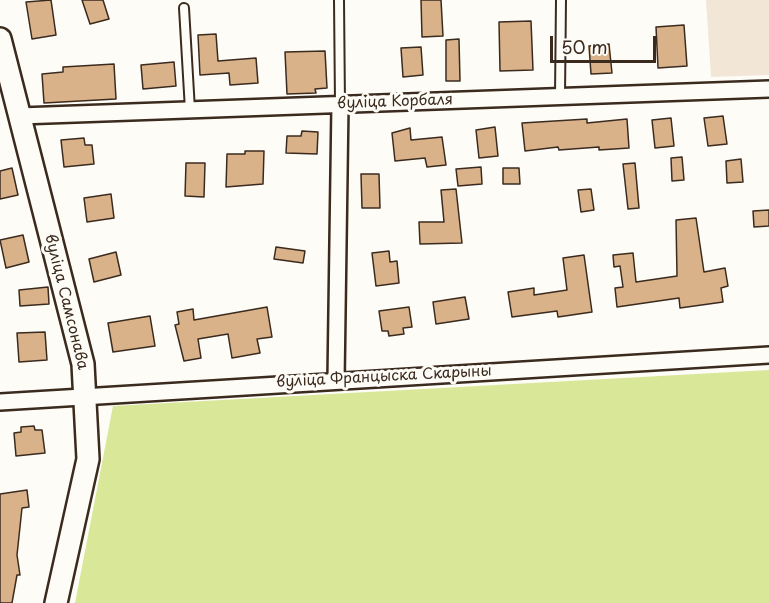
<!DOCTYPE html>
<meta charset="utf-8">
<style>
body{margin:0}
#map{position:relative;width:769px;height:603px;overflow:hidden;background:#fdfcf7;font-family:"Playpen Sans",sans-serif}
canvas{display:block}
.scale{position:absolute;left:550px;top:36px;width:106px;height:27px;box-sizing:border-box;border:3px solid #3b2a1e;border-top:0;padding-left:8px;font-size:18px;line-height:21px;white-space:nowrap;color:#3b2a1e;-webkit-text-stroke:4px #fdfcf7;paint-order:stroke}
</style>
<div id="map">
<canvas width="769" height="603"></canvas>
<div class="scale">50 m</div>
</div>
<script>
const g = document.querySelector('canvas').getContext('2d');
g.lineJoin = 'round';
function fillPath(path, color) { g.fillStyle = color; g.fill(path, 'evenodd'); }
function strokePath(path, color, width, dash) { g.strokeStyle = color; g.lineWidth = width; g.lineCap = dash ? 'butt' : 'round'; g.setLineDash(dash || []); g.stroke(path); }
function label(font, color, halo, rows, align = 'center') {
  g.font = font + ' "Playpen Sans",sans-serif'; g.lineWidth = 6; g.setLineDash([]); g.textBaseline = 'middle'; g.strokeStyle = halo; g.fillStyle = color; for (const [text, x, y, turn = 0] of rows) {
    g.save(); g.translate(x, y); g.rotate((+turn || 0) * Math.PI / 180); g.textAlign = isNaN(turn) ? turn : align; if (halo) g.strokeText(text, 0, 0); g.fillText(text, 0, 0); g.restore();
  }
}
const built = new Path2D(`
 M706 0H769V75L711 77Z`);
const green = new Path2D(`
 M769 370V603H75L113 406Z`);
const building = new Path2D(`
 M51 0 56 35 32 39 26 2Z
 M82 0H103L109 19 90 24Z
 M421 0H441L443 36 422 37Z
 M531 21 533 70 500 71 499 22Z
 M684 25 687 66 658 68 656 27Z
 M216 34 218 61 256 58 258 83 230 85 229 73 200 75 198 35Z
 M459 39 460 81H446V40Z
 M609 44 612 73 591 74 589 46Z
 M421 47 423 75 403 77 401 48Z
 M325 51 327 88 315 89 316 93 287 94 285 52Z
 M174 62 176 86 143 89 141 65Z
 M114 64 116 99 44 103 42 74 63 72V67Z
 M723 116 727 144 708 146 704 118Z
 M671 118 674 146 655 148 652 120Z
 M587 119V123L627 119 629 148 599 150V147L559 150 558 147 525 151 522 123Z
 M495 127 498 156 479 158 476 130Z
 M410 128 411 140 442 137 446 165 427 167 425 158 395 161 392 133Z
 M302 131 318 132 317 154 286 153 287 136H301Z
 M84 138 85 145H92L94 164 64 167 61 140Z
 M245 151H264L263 184 226 187 227 154H245Z
 M682 157 684 180 672 181 671 158Z
 M741 159 743 182 727 183 726 161Z
 M186 163H205L204 197 185 196Z
 M635 163 639 208 628 209 623 164Z
 M481 167 482 184 458 186 456 169Z
 M12 168 18 195 0 199V171Z
 M503 168H519L520 184H503Z
 M361 174H379L380 208H362Z
 M456 189 462 243 420 244 419 222H444L441 190Z
 M591 189 594 210 581 212 578 190Z
 M111 194 114 218 87 222 84 198Z
 M769 210V226L754 227 753 211Z
 M696 218 704 272 725 268 728 286 721 288 723 302 680 308 679 298 617 307 615 288 623 287 620 266 614 267 613 255 633 253 636 282 677 276 676 220Z
 M23 235 29 262 6 268 0 240Z
 M276 247 305 251 303 263 274 259Z
 M389 251 390 262 397 261 399 283 376 286 372 253Z
 M116 252 121 275 94 282 89 259Z
 M584 255 592 312 558 317 557 311 512 317 508 292 534 288V295L567 290 563 258Z
 M48 287 49 304 20 306 19 290Z
 M465 297 469 319 436 324 433 302Z
 M267 307 272 337 257 339 260 353 232 358 228 334 198 339 201 358 184 361 175 325 179 324 177 312 193 309 194 320Z
 M409 307 412 327 403 328 404 334 389 336 388 331H382L379 311Z
 M150 316 155 346 113 352 108 323Z
 M45 332 47 360 19 362 17 333Z
 M34 426 35 430H42L45 453 16 456 14 433 21 432V427Z
 M27 490 29 507 22 508 17 555 20 575H17L12 603H0V494Z`);
const lane = new Path2D(`
 M339 0 340 104
 M184 8 190 110
 M560 95 561 0`);
const street = new Path2D(`
 M20 116 769 89
 M336 380 340 104
 M0 402 769 355`);
const secondary = new Path2D(`
 M0 39 83 364 88 459 56 603`);
const streetNames = [
 ["вуліца Корбаля",395,102,-2],
 ["вуліца Самсонава",66,302,76],
 ["вуліца Францыска Скарыны",384,377,-3]
];
fillPath(built, '#f2e6d6');
fillPath(green, '#d9e799');
fillPath(building, '#d9b28a');
strokePath(building, '#3b2a1e', 1.5);
strokePath(lane, '#3b2a1e', 12);
strokePath(street, '#3b2a1e', 20);
strokePath(secondary, '#3b2a1e', 26);
strokePath(lane, '#fdfcf7', 8);
strokePath(street, '#fdfcf7', 15);
strokePath(secondary, '#fdfcf7', 21);
label('15px', '#3b2a1e', '#fdfcf7', streetNames);
</script>
